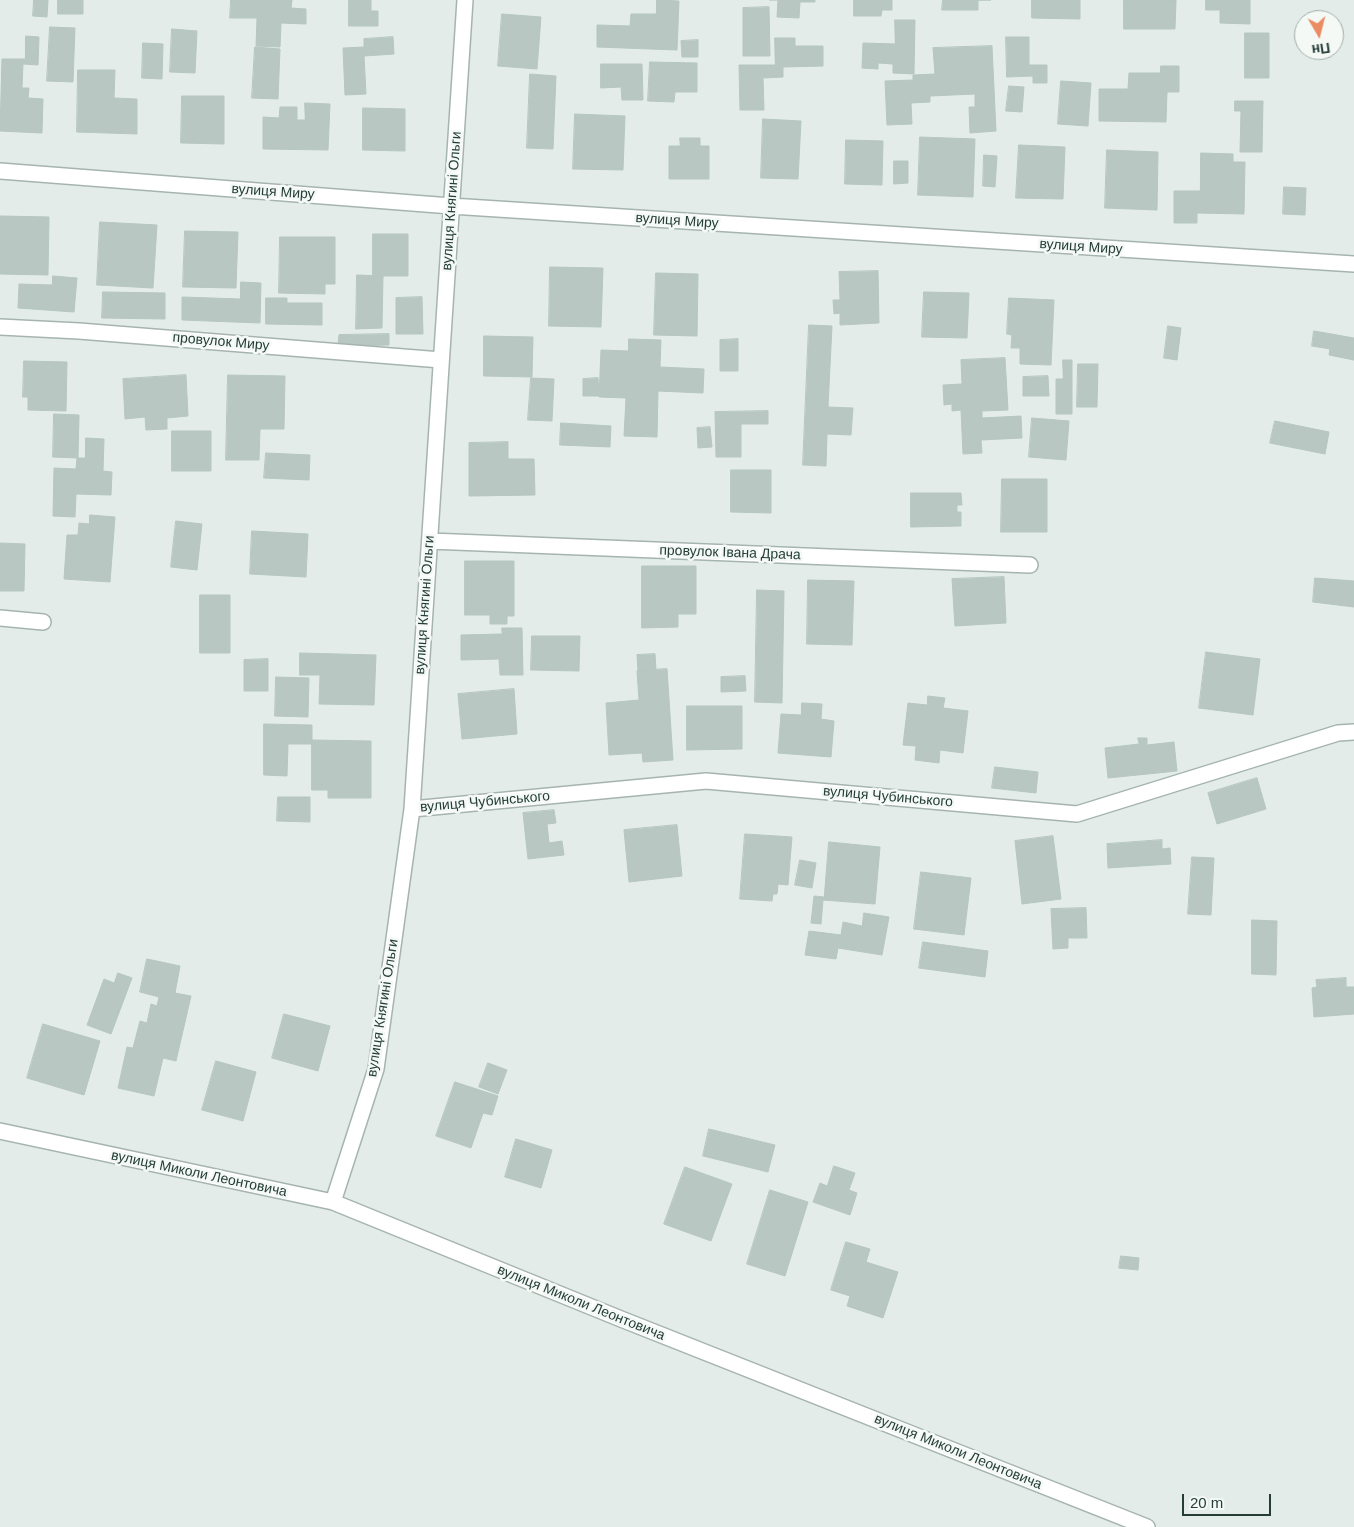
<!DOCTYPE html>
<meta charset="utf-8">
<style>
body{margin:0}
#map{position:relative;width:1354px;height:1527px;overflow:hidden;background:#e3ece9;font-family:Helvetica,sans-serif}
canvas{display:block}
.north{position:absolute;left:1294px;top:10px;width:50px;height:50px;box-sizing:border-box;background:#f4f9f6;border:1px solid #a1aeaa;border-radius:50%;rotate:172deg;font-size:14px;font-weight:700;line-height:20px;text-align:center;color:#243d37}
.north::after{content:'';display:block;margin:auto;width:18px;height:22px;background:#eb8b62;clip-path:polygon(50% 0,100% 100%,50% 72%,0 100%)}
.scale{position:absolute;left:1182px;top:1494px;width:89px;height:22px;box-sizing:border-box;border:2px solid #243d37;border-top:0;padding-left:6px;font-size:15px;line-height:18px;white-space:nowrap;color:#243d37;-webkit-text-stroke:4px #f4f9f6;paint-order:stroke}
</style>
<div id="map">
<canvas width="1354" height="1527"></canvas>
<div class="north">Пн</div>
<div class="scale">20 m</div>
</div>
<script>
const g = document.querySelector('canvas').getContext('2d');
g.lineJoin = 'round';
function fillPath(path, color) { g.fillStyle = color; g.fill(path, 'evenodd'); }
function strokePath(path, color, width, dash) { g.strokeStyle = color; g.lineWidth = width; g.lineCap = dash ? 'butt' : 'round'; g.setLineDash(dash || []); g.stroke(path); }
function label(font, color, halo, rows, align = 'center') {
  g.font = font + ' Helvetica,sans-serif'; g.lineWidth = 5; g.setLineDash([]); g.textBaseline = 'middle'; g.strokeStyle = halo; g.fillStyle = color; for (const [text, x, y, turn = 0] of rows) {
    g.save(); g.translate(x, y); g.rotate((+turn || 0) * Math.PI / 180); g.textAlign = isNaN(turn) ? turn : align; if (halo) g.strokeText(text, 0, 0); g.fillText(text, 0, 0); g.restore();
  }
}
const building = new Path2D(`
 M34 0H48L47 17 33 16Z
 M58 0H83V14H58Z
 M231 0H292L291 8 306 9V24L281 23 280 47 256 46 257 18H230Z
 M349 0H371V11H378V26H349Z
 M657 0 679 1 677 50 597 47V25L630 26 631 14H656Z
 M770 0H815V2H800L799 18 777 17 778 0Z
 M854 0H892V10H882L881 16H854Z
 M943 0H991H978V10H942Z
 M1032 0H1080V19L1032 18Z
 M1124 0H1176L1175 29H1124Z
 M1206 0H1250V24L1220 23V10H1206Z
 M769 7 770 56H743V8Z
 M502 14 541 17 537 69 498 66Z
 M895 20H915L914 74 893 73V64L878 63V69L862 68 863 43 895 44Z
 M50 27 75 28 73 82 47 81Z
 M172 29 197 31 195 73 170 72Z
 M1245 33H1269V78H1245Z
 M26 36 39 37 38 65 23 64 22 88H29L28 98 43 99 42 133 0 131 2 59H25Z
 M393 37 394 54 364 56 366 94 345 95 343 48 364 47V39Z
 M1006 37H1029V65H1047V83H1033V76L1007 77Z
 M775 38H795V46H823V66L783 67V77L763 78 764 110H740L739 65H775Z
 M698 40V57H682L681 41Z
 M143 43 163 44 162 79 142 78Z
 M992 46 996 131 970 133 969 107H975V94L930 96V102L911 103 912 124 887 125 885 81 913 80V75L935 74 933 48Z
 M255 47 280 49 278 99 252 98Z
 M650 62 697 63V92H675L674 102 648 101Z
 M601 64H642L643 100H622L621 87 601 88Z
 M1161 66H1179V92H1167L1166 122 1099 121V89H1128L1129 73H1160Z
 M78 70H115L114 98 137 99V134L77 132Z
 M530 74 556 76 553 149 527 148Z
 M1061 81 1091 83 1088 126 1058 124Z
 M1009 86 1024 87 1022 112 1006 111Z
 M182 96H224V144L181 143Z
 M1235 101H1263L1262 152H1240L1241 111H1235Z
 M305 103 330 104 328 150 263 149V117L279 118 280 107H297V120H305Z
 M363 108 405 109V151L363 150Z
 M575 114 625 116 623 170 573 169Z
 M763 119 801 121 798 179 761 178Z
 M920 137 975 139 973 197 918 195Z
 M680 138H700V146H709V179H669V146H680Z
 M846 140 883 141 882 185 845 184Z
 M1019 145 1065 147 1063 199 1016 198Z
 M1107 150 1158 152 1157 210 1105 208Z
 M1201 153 1233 154V162H1245L1244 214 1197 213V223H1174V191H1200Z
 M984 155 997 156 995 187 983 186Z
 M894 161H908V183L894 184Z
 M1284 187 1306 188 1305 215 1283 214Z
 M0 216 49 217 48 275 0 274Z
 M100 222 157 225 153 288 97 285Z
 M185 231 238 232 236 288 183 287Z
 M373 234H408V276H373Z
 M280 237H335V284H325V294L279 293Z
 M550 267 603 268 601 327 549 326Z
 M878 271 879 323 840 325V313L834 314 833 300H840L839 272Z
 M656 273 698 274 697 336 654 335Z
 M357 275 383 276 382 328 356 329Z
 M53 276 77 278 74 312 18 308 19 284 52 285Z
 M241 282 261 283 260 323 182 320V297L240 299Z
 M103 292 165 293V319L102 318Z
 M924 292 969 293 967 338 922 337Z
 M422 297 423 334H396V298Z
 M266 298H287V303H322V325L266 324Z
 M1009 298 1054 300 1051 365 1020 364V348H1011L1012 335 1007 334Z
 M809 325 832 326 828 407 853 408 851 435 827 434 826 466 803 465Z
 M1168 326 1181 328 1177 360 1164 358Z
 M1314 331 1354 338V360L1329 355 1330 349 1312 346Z
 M389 334V345L338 346 339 335Z
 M484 336 533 337 532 377 484 376Z
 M629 339 661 340 660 367 704 369 703 393 658 391 657 437 624 436 626 398 599 397 601 350 628 351Z
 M738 339V371H720V340Z
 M1005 358 1008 410 982 411V418L1021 416 1022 438 981 440 982 453 963 454 961 410 952 411V404L944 405 943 385 962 384 961 360Z
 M1063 360H1072V414H1056V379H1063Z
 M24 361 67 362 66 411 28 410V397H23Z
 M1078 364H1098L1097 407H1077Z
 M186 375 188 416 167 418V429L146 430 145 417 125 419 123 379Z
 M228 375 285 376 284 429H260L259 460H226Z
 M1048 376 1049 396H1023V377Z
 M531 378 554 379 552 421 528 420Z
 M598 378 599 396H583V379Z
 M768 411V424H741V457H716L715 412Z
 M54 414 79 415 78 458 53 457Z
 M1032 418 1069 421 1066 460 1029 457Z
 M1275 421 1329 432 1325 454 1270 443Z
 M561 423 611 426 610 447 560 445Z
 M710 427 712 447 698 448 697 428Z
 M172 431H211V471H172Z
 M86 438 104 439 103 471 112 472 111 495 76 494 75 517 53 516 54 468 76 469 77 458H85Z
 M508 442V459H534L535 495 469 496V443Z
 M266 453 310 455 309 480 264 478Z
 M731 470H771V513L731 512Z
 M1002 479H1047V532H1001Z
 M911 493H961L962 505H957V512H961V526L911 527Z
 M90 515 115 517 110 582 64 579 67 535H78L79 523 89 524Z
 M176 521 202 524 197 570 171 567Z
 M252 531 308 534 306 577 250 574Z
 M0 543 25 544 24 591H0Z
 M465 561H514V616H507V624H490V615H465Z
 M642 566H696V614H678V627L642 628Z
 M1004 577 1006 623 955 626 952 579Z
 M1315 578 1354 581V607L1313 602Z
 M808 580 854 581 852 645 807 644Z
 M757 590 784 591 782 703 755 702Z
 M200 595H230V653H200Z
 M502 628H522L523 675H500L499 659 461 660V635L502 634Z
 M532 636H580L579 671 531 670Z
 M1206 652 1260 659 1253 715 1199 708Z
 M300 653 376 655 374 705 319 704 320 675H300Z
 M655 654 656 670 638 671 637 655Z
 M268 659V691H244V660Z
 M667 669 673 760 643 762 642 753 609 755 606 703 639 700 637 671Z
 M745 676 746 691 721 692V677Z
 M276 677 309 678 308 717 275 716Z
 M514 689 517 734 462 739 458 694Z
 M928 696 945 698 943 708 968 711 963 753 940 750 939 763 915 760 916 746 903 745 908 703 927 705Z
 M802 703 822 704 821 719 834 721 831 757 778 753 781 714 801 715Z
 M687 706H742V749L687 750Z
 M264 724 312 725V744H288L287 776 264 775Z
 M1138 738H1147V745L1174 742 1177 771 1108 778 1105 748 1139 744Z
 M312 740 371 741V798H328V790H312Z
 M995 767 1038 772 1036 793 992 788Z
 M1257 778 1266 809 1217 824 1208 793Z
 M278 797H310V822L277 821Z
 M554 810 556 823 547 824 549 843 562 841 564 855 528 859 523 813Z
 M677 825 682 876 629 882 624 830Z
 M745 834 792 837 788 885 778 884 777 894H773L772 901 740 899Z
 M1053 836 1061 899 1022 904 1015 841Z
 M1162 840V849L1170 848 1171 864 1108 868 1107 844Z
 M829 842 880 847 875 904 823 900 821 924 811 923 814 896 824 897Z
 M1192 857 1214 858 1211 915 1188 914Z
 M800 860 816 863 812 888 795 885Z
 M921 872 971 878 964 935 914 929Z
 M1086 908 1087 938H1068V948L1053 949 1051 909Z
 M864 913 889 917 882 955 838 948 836 959 805 955 809 931 841 935 843 922 862 926Z
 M1252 920 1277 921 1276 975 1252 974Z
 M923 942 988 951 985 977 919 968Z
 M147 959 180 966 175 993 191 996 176 1061 163 1058 154 1096 118 1088 127 1047 133 1048 140 1021 147 1023 151 1004 157 1006 159 997 140 992Z
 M118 973 132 978 111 1034 87 1025 104 979 114 983Z
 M1346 978V987H1354V1014L1314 1017 1312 988 1317 987 1316 980Z
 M284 1014 330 1026 318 1071 272 1058Z
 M43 1024 100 1041 84 1095 27 1078Z
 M216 1061 256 1072 243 1121 202 1110Z
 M488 1063 507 1070 498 1094 479 1087Z
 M455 1082 498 1096 492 1115 483 1113 471 1148 436 1136Z
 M709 1129 775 1145 768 1172 703 1156Z
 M516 1139 552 1150 541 1188 505 1177Z
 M834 1166 855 1173 849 1190 857 1193 850 1215 813 1202 820 1183 827 1186Z
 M685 1167 732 1184 711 1241 664 1224Z
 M770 1190 808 1202 785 1276 747 1264Z
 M846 1242 870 1249 866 1262 898 1272 883 1318 847 1306 850 1296 831 1290Z
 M1121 1256 1139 1258 1138 1270 1119 1268Z`);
const minor = new Path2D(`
 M0 171 451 206 1354 264
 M0 327 79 331 441 360
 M430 541 1030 565
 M0 618 43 622
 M412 809 706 781 1077 814 1338 733 1354 732
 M0 1131 333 1202 621 1319 1147 1527
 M333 1202 376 1069 412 809 465 0`);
const streetNames = [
 ["вулиця Миру",273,192,4],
 ["вулиця Княгині Ольги",452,201,-86],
 ["вулиця Миру",677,221,4],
 ["вулиця Миру",1081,247,4],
 ["провулок Миру",221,342,5],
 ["провулок Івана Драча",730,553,2],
 ["вулиця Княгині Ольги",425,605,-86],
 ["вулиця Чубинського",888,797,5],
 ["вулиця Чубинського",485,802,-5],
 ["вулиця Княгині Ольги",383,1008,-81],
 ["вулиця Миколи Леонтовича",199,1174,12],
 ["вулиця Миколи Леонтовича",581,1303,22],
 ["вулиця Миколи Леонтовича",958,1452,22]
];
fillPath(building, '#b8c7c2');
strokePath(building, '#b6c6c0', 1);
strokePath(minor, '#a6b4b0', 18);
strokePath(minor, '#fff', 15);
label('14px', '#243d37', '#f4f9f6', streetNames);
</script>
